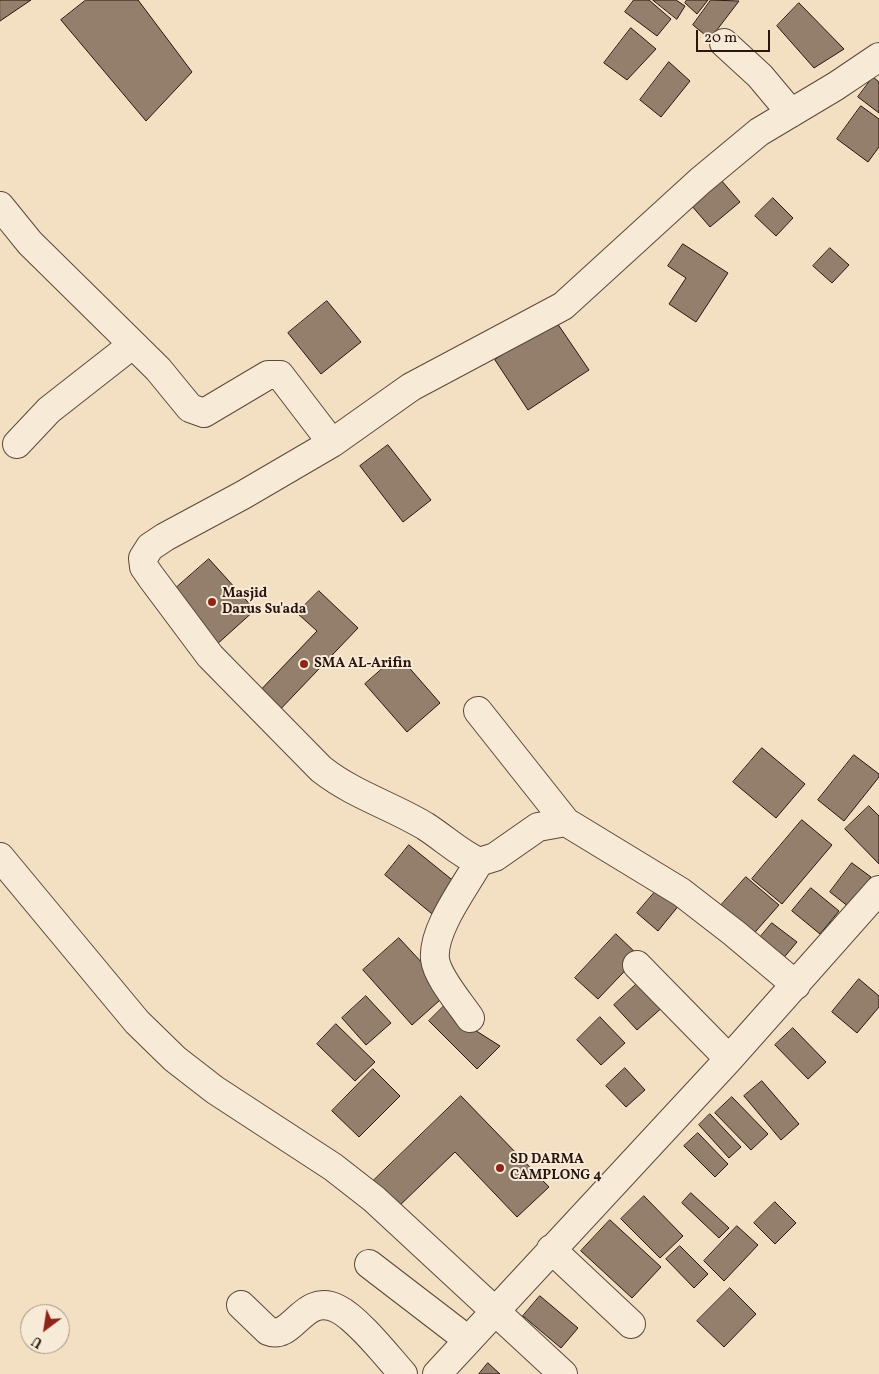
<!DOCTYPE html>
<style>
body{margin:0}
#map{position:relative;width:879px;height:1374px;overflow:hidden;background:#f3dfc2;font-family:Vollkorn,serif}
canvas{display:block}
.north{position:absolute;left:20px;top:1304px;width:50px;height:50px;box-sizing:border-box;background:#f7ead7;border:1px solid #a59587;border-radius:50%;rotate:211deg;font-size:14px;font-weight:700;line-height:20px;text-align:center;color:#2a160f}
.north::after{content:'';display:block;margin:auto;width:18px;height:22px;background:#8f2418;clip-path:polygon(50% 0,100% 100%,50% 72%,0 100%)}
.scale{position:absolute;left:696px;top:30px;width:74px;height:22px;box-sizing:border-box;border:2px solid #2a160f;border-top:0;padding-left:6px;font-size:15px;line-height:18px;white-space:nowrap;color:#2a160f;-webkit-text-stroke:4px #f7ead7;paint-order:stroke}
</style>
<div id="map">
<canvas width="879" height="1374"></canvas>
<div class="north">U</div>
<div class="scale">20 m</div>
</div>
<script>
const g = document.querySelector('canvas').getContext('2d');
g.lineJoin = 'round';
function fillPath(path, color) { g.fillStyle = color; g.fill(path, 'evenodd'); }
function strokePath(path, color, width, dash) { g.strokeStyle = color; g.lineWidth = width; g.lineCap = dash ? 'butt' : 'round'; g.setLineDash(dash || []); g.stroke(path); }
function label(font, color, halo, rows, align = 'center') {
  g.font = font + ' Vollkorn,serif'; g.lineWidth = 4; g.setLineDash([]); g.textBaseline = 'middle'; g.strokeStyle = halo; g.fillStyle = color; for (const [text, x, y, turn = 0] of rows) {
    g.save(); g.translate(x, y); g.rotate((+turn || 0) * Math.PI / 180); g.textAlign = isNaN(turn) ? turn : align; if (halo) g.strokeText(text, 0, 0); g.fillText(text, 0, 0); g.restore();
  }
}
const building = new Path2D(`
 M0 0H31L0 21Z
 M86 0H138L192 72 146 121 61 20Z
 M634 0H649L671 19 657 36 625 12Z
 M653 0H676L685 6 677 19Z
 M687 0H708L697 14 685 3Z
 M711 0 739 1 710 39 693 25Z
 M799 3 844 49 814 68 777 26Z
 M631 28 656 49 627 80 604 63Z
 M669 62 690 81 661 117 640 100Z
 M873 77 879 82V113L858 97Z
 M861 106 879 119V147L868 162 837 139Z
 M721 180 740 202 710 227 691 205Z
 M773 198 793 218 776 236 755 216Z
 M683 244 728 273 696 322 669 304 686 278 668 266Z
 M830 248 849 265 832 283 813 266Z
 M327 301 361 342 321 374 288 333Z
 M555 320 589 370 528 410 495 360Z
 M388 445 431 500 403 522 360 466Z
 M209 559 255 610 215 646 169 594Z
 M319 591 358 628 274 716 254 697 317 631 297 613Z
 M398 655 440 703 407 732 365 684Z
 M762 748 805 784 776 818 733 782Z
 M854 755 879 774V777L844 821 818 800Z
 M869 806 879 816V864L845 829Z
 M802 820 832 845 782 904 752 879Z
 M409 845 461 887 437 918 385 875Z
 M852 863 871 877 849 907 830 892Z
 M746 877 779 905 749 939 716 911Z
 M660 886 680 904 658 931 637 913Z
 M811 888 839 911 820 934 792 911Z
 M772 923 797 942 781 961 757 941Z
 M616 934 639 956 598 999 575 978Z
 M399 938 449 992 412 1025 363 970Z
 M642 979 665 1005 637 1030 614 1005Z
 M859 979 879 996V1007L857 1033 832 1012Z
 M366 996 391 1023 366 1045 342 1018Z
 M452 998 470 1027 500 1046 477 1069 429 1021Z
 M600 1017 625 1043 601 1065 577 1040Z
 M336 1024 375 1062 355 1081 317 1044Z
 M793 1028 826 1062 808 1079 775 1045Z
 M625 1068 645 1090 626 1107 606 1086Z
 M373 1069 400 1096 359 1137 332 1111Z
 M762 1081 799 1124 781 1140 744 1096Z
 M461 1096 549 1187 517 1217 455 1152 395 1210 370 1184Z
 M732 1097 768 1134 751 1150 715 1113Z
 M710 1114 741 1147 729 1158 699 1125Z
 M698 1133 728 1164 715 1177 684 1146Z
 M691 1193 729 1228 719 1238 682 1203Z
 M644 1196 683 1236 660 1258 621 1219Z
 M775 1202 796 1223 775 1244 754 1223Z
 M610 1220 661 1267 632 1298 581 1251Z
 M737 1226 758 1245 724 1281 704 1261Z
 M680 1246 708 1274 694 1288 666 1259Z
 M730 1288 756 1314 724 1347 697 1321Z
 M540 1296 578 1328 561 1348 523 1316Z
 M488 1363 500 1374H479Z`);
const minor = new Path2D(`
 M724 43 760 76 791 113
 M0 206 30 243 158 369 190 408 204 413 268 375H280L332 443
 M17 444 49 410 132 345
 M478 711 566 822
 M0 857 137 1022 175 1059 215 1090 333 1167 374 1199 563 1374
 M637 965 729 1059
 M796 985 734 933 681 892 566 822 538 827 495 857 479 862C459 853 444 838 425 826 390 805 354 795 321 769L210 656 151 577 144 567 143 558 150 547 165 537 243 495 332 443 411 387 563 306 700 181 759 132 836 86 879 57
 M470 1018C460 1003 437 977 435 959 432 930 465 887 479 862
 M551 1249 631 1324
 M369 1264 468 1340
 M241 1305 268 1331C293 1342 303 1291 338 1309 358 1319 387 1356 403 1374
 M437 1374 729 1059 879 890`);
const markers = [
 [212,602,5,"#8f2418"],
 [304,664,5,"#8f2418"],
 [500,1168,5,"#8f2418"]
];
const poiNames = [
 ["Masjid",222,594],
 ["Darus Su'ada",222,610],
 ["SMA AL-Arifin",314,664],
 ["SD DARMA",510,1160],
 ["CAMPLONG 4",510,1176]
];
fillPath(building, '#937f6c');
strokePath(building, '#2a160f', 1);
strokePath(minor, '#5c483c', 30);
strokePath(minor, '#f7ead7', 28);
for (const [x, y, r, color] of markers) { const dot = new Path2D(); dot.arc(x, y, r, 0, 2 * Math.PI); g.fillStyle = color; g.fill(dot); strokePath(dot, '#f7ead7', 2); }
label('bold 14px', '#2a160f', '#f7ead7', poiNames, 'left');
</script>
